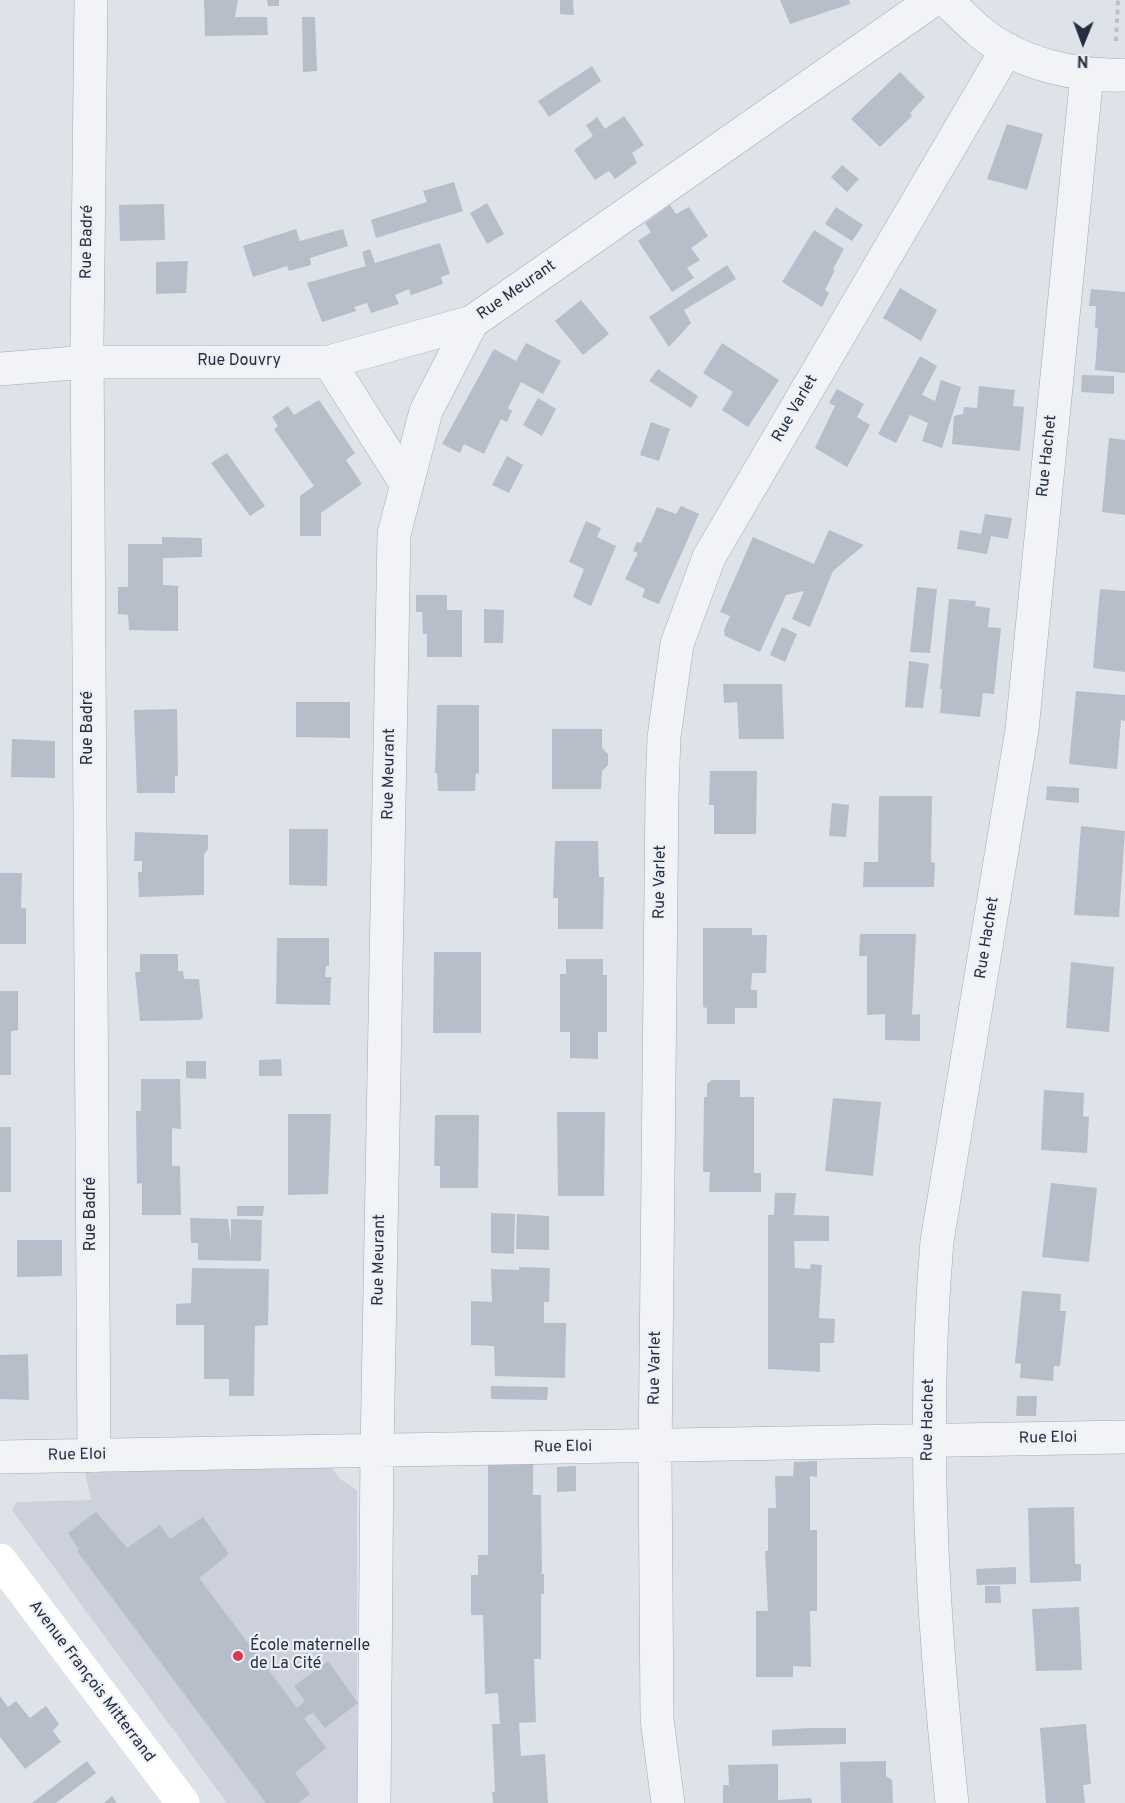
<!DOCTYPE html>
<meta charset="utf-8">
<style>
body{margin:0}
#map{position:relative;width:1125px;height:1803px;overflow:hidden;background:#dee2e9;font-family:Overpass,sans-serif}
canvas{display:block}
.north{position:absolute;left:1053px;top:12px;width:60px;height:60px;-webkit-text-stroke:4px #edf1f6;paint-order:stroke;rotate:181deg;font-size:16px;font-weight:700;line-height:24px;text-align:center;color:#262f41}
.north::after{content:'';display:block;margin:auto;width:21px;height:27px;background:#262f41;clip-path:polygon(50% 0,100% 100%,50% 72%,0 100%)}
</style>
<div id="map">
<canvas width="1125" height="1803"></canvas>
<div class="north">N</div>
</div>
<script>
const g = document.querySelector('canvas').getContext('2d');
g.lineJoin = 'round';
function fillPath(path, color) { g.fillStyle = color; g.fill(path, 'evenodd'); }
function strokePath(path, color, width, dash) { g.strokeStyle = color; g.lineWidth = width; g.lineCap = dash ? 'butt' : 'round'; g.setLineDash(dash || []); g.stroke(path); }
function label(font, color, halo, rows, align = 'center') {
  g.font = font + ' Overpass,sans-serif'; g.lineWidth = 4.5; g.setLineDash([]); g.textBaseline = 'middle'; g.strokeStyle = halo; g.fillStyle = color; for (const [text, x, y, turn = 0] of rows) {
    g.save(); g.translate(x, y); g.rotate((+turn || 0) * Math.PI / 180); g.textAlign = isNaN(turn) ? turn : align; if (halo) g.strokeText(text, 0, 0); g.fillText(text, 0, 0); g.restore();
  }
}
const built = new Path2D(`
 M330 1465 340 1479 357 1490V1803H227L12 1510 17 1502 91 1500 84 1467Z`);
const building = new Path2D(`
 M204 0H238L235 17H267L268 35 205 36Z
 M267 0H279V6H268Z
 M560 0H573L574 15 560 14Z
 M780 0H849L850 4 790 24Z
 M302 17H315L317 71 303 72Z
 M592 66 601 81 549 117 538 101Z
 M900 72 925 97 910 113 912 116 880 147 851 119Z
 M624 116 644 145 632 153 637 163 615 179 609 171 595 180 574 150 593 136 586 125 592 121 597 117 605 129Z
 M1007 124 1043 134 1027 190 987 179Z
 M842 165 859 179 847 192 831 177Z
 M454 182 463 211 376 238 371 220 427 202 423 191Z
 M487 203 504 234 487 244 470 213Z
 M164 204 165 240 120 241 119 205Z
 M670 205 676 214 689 207 708 236 691 248 700 260 687 268 694 278 672 292 638 241 651 232 645 223Z
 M836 207 863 225 852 241 825 224Z
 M296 229 300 241 343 229 348 246 310 258 311 265 289 271 287 266 253 277 243 246Z
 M814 230 844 249 833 269 835 270 825 290 829 293 822 307 782 282Z
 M440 243 450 274 441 277 443 284 411 295 409 289 395 295 399 304 371 313 367 303 354 307 356 311 322 322 307 283 366 266 362 252 370 249 375 263Z
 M188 261 186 293 156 294V262Z
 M727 265 736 279 684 310 691 323 669 347 649 317Z
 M900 288 937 310 921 341 883 318Z
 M1091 289 1125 292V373L1095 370 1098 328H1095L1096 306H1089Z
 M581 300 609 334 583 355 555 321Z
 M526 343 561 361 543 394 521 382 508 408 512 411 507 422 501 419 484 454 464 444 460 453 442 444 494 349 516 361Z
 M722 343 779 380 748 427 722 410 733 392 703 373Z
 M920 356 937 366 922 395 935 401 941 380 961 387 942 448 922 441 928 423 910 415 896 443 878 434Z
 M658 369 698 396 691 408 649 381Z
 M1082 375 1114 376V394L1081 392Z
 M979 386 1015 390 1013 406 1024 407 1020 451 952 444 954 416 963 414 964 407 977 408Z
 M837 389 864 404 857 417 870 425 847 467 815 448 835 406 829 403Z
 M538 398 556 409 542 436 523 425Z
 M319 400 355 453 346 460 362 484 321 513V536H300V496L314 486 274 429 278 426 272 417 288 406 294 415Z
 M651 422 670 429 659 461 640 455Z
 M1109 438 1125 440V515L1102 512Z
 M227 453 265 506 250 516 211 463Z
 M507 456 523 465 509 493 492 485Z
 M681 506 699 514 659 604 642 597 645 589 625 579 638 553 633 551 637 542 641 543 657 507 676 514Z
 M985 514 1012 518 1008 539 991 536 987 554 957 549 960 530 981 534Z
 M586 521 601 528 597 537 616 546 591 606 573 597 584 569 569 562Z
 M829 530 864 545 833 571 810 627 792 619 804 591 786 595 760 652 725 636 724 630 730 616 720 612 753 537 814 564Z
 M162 537 202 538V557L163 558V585L178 586V631L129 630 128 615 118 614V587H128V544H162Z
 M917 587 937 589 930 653 910 652Z
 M1100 589 1125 591V672L1093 668Z
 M416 595H447V610H462V657H427V634H423L422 612H416Z
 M949 599 976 601 975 606 990 608 988 627 1001 628 994 694 983 693 980 717 940 713 942 689H940Z
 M484 609 504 610 503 643H484Z
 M782 627 797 634 785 662 770 655Z
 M909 661 929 664 923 708 905 707Z
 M723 684H782L784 739H739L737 702 724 703Z
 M1076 691 1125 695V721L1121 720 1117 769 1069 764Z
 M296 702H350V738L296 737Z
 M437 705H479V774L476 773 475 791H438L437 773H435Z
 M177 709 178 776H175V793H137L134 710Z
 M552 729H602V748L608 754V765L602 771 601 789H552Z
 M12 739 55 741V778L11 777Z
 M710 771H757L756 834H714V805H709Z
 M1047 786 1079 788V803L1046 800Z
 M879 796H932L931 862 935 863 934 887H863L864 862H878Z
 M832 803 849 805 846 837 829 836Z
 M1081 826 1125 831 1119 917 1074 915Z
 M289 829H328L327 886 289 885Z
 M135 832 208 835V849L204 854V895L139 897 138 872H142V861H134Z
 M555 841H598L599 877H604L603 929H558V898H553Z
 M0 873H22L21 908H26V944H0Z
 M703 928H752V935H767L766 973H752L751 990H757V1008H735V1024H707V1008L703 1007Z
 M860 934H916L912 1015 920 1014V1041L885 1040V1014L867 1015V956H859Z
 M277 938H329V966H326L325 977H331L330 1005 276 1004Z
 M434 952H481V1033H433Z
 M140 954H178V971H183L184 979H199L203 1018 199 1020 140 1021 135 972H140Z
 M566 959H603V975H607V1032H598V1059L570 1058V1032H560V974H566Z
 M1071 962 1114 967 1109 1032 1066 1028Z
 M0 991H18V1030L11 1031V1075H0Z
 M281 1059 282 1076H259V1060Z
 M186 1061H206V1079L186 1078Z
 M141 1079H180L181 1129 172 1128V1166H180L181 1215H142V1183L137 1184 136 1111H141Z
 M712 1080H740V1097H754V1173H761V1192H709L710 1172H703L704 1097H707V1084Z
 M1044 1090 1084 1093 1083 1116 1089 1117 1087 1153 1041 1150Z
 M833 1098 881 1102 873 1176 825 1171Z
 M557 1112H605L604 1196H558Z
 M288 1114H331L328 1194 288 1195Z
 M435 1115H479L478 1188H440V1166H434Z
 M0 1127H11V1192H0Z
 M1051 1183 1097 1188 1089 1262 1042 1257Z
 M775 1193H796L794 1215 829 1216V1241H794L795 1268 810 1269 811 1264 822 1265 819 1318 835 1319 834 1343H820V1372L768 1369V1215H774Z
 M237 1206H264L263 1216H237Z
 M491 1213 515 1214 514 1254 491 1253Z
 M517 1214 549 1216V1250L516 1249Z
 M190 1218 228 1219 231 1242V1219L262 1220 261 1261 198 1260V1243H191Z
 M17 1240H62V1276L17 1277Z
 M519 1267 550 1268 549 1302H544V1323H566L565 1378 495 1376 494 1346 471 1345V1301L492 1302 491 1269 519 1270Z
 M192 1268 269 1269 268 1325 255 1326 254 1396H229V1379H204V1325H176V1304L191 1303Z
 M1022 1291 1061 1294 1060 1311H1066L1060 1366H1054L1053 1381 1020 1378 1021 1364 1015 1363Z
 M28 1354 29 1400 0 1399V1355Z
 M491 1386 548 1387 547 1400 491 1399Z
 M1017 1396H1037L1036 1416H1016Z
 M817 1461V1477L810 1476V1530H817V1611H810L811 1667 793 1666V1677H756V1611H768L765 1551H768V1508H776L775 1476H793L794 1462Z
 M488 1462H533V1495H541L542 1574H544V1594H541V1659H534L536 1722 519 1723 521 1756 545 1754 548 1803H493L492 1792H495L492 1724H500L498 1693 485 1694 483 1615H471V1575H478V1555H488Z
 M576 1466V1491L557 1492V1467Z
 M1074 1507 1075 1564H1081V1581L1030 1583 1028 1508Z
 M96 1512 127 1548 160 1525 170 1539 203 1517 229 1554 199 1578 297 1708 305 1701 294 1686 328 1661 358 1703 325 1728 313 1713 304 1718 326 1748 295 1773 310 1794 298 1803H266L77 1551 79 1549 68 1533Z
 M1016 1567V1584L977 1585 976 1569Z
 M985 1586H1000L1001 1603H985Z
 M1079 1607 1082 1670 1036 1671 1032 1609Z
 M0 1696 8 1707 16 1701 30 1718 46 1706 59 1724 53 1731 61 1742 25 1769 0 1737Z
 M1086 1724 1091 1784 1083 1785 1085 1803H1046L1040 1728Z
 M810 1728H846V1744L772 1746V1730Z
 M87 1761 96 1773 56 1803H32Z
 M886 1761V1776L892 1780 893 1803H841L840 1762Z
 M778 1764V1800L811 1798 812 1803H723V1785H729L728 1765Z
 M112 1796 117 1803H104Z`);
const path = new Path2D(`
 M1116 41 1118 0`);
const minor = new Path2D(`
 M91 0 87 343 94 1456
 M946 0C958 11 968 22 980 32 1019 64 1077 77 1125 75
 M329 362 407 485
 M0 369 87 362H329L472 322
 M0 1457 1125 1437
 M374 1803 377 1451 394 534 426 411 472 322 933 0
 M668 1803 657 1719 655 1459 662 793 664 737 677 644 709 557 1007 49
 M952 1803C932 1616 921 1428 937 1241L1022 730 1087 74`);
const secondary = new Path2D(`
 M0 1560 183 1803`);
const markers = [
 [238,1656,6,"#d9384e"]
];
const streetNames = [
 ["Rue Badré",88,242,-89],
 ["Rue Meurant",517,291,-35],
 ["Rue Douvry",239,362],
 ["Rue Varlet",796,409,-60],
 ["Rue Hachet",1048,456,-84],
 ["Rue Badré",89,728,-90],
 ["Rue Meurant",390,774,-89],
 ["Rue Varlet",661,882,-89],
 ["Rue Hachet",988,938,-81],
 ["Rue Badré",92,1214,-90],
 ["Rue Meurant",380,1260,-89],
 ["Rue Varlet",656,1368,-89],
 ["Rue Hachet",929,1420,-89],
 ["Rue Eloi",1048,1439,-1],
 ["Rue Eloi",563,1448,-1],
 ["Rue Eloi",77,1456,-1],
 ["Avenue François Mitterrand",91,1682,53]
];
const poiNames = [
 ["École maternelle",250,1647],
 ["de La Cité",250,1665]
];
fillPath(built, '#ccd1db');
fillPath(building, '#b7bec9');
strokePath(minor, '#a3a9b3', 34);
strokePath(path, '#bcc0c8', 4, [4.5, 4.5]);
strokePath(minor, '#f1f3f7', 33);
strokePath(secondary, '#fff', 33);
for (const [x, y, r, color] of markers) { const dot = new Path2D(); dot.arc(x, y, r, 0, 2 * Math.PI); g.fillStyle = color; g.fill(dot); strokePath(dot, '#edf1f6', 2); }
label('16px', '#262f41', '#edf1f6', streetNames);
label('16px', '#262f41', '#edf1f6', poiNames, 'left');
</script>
